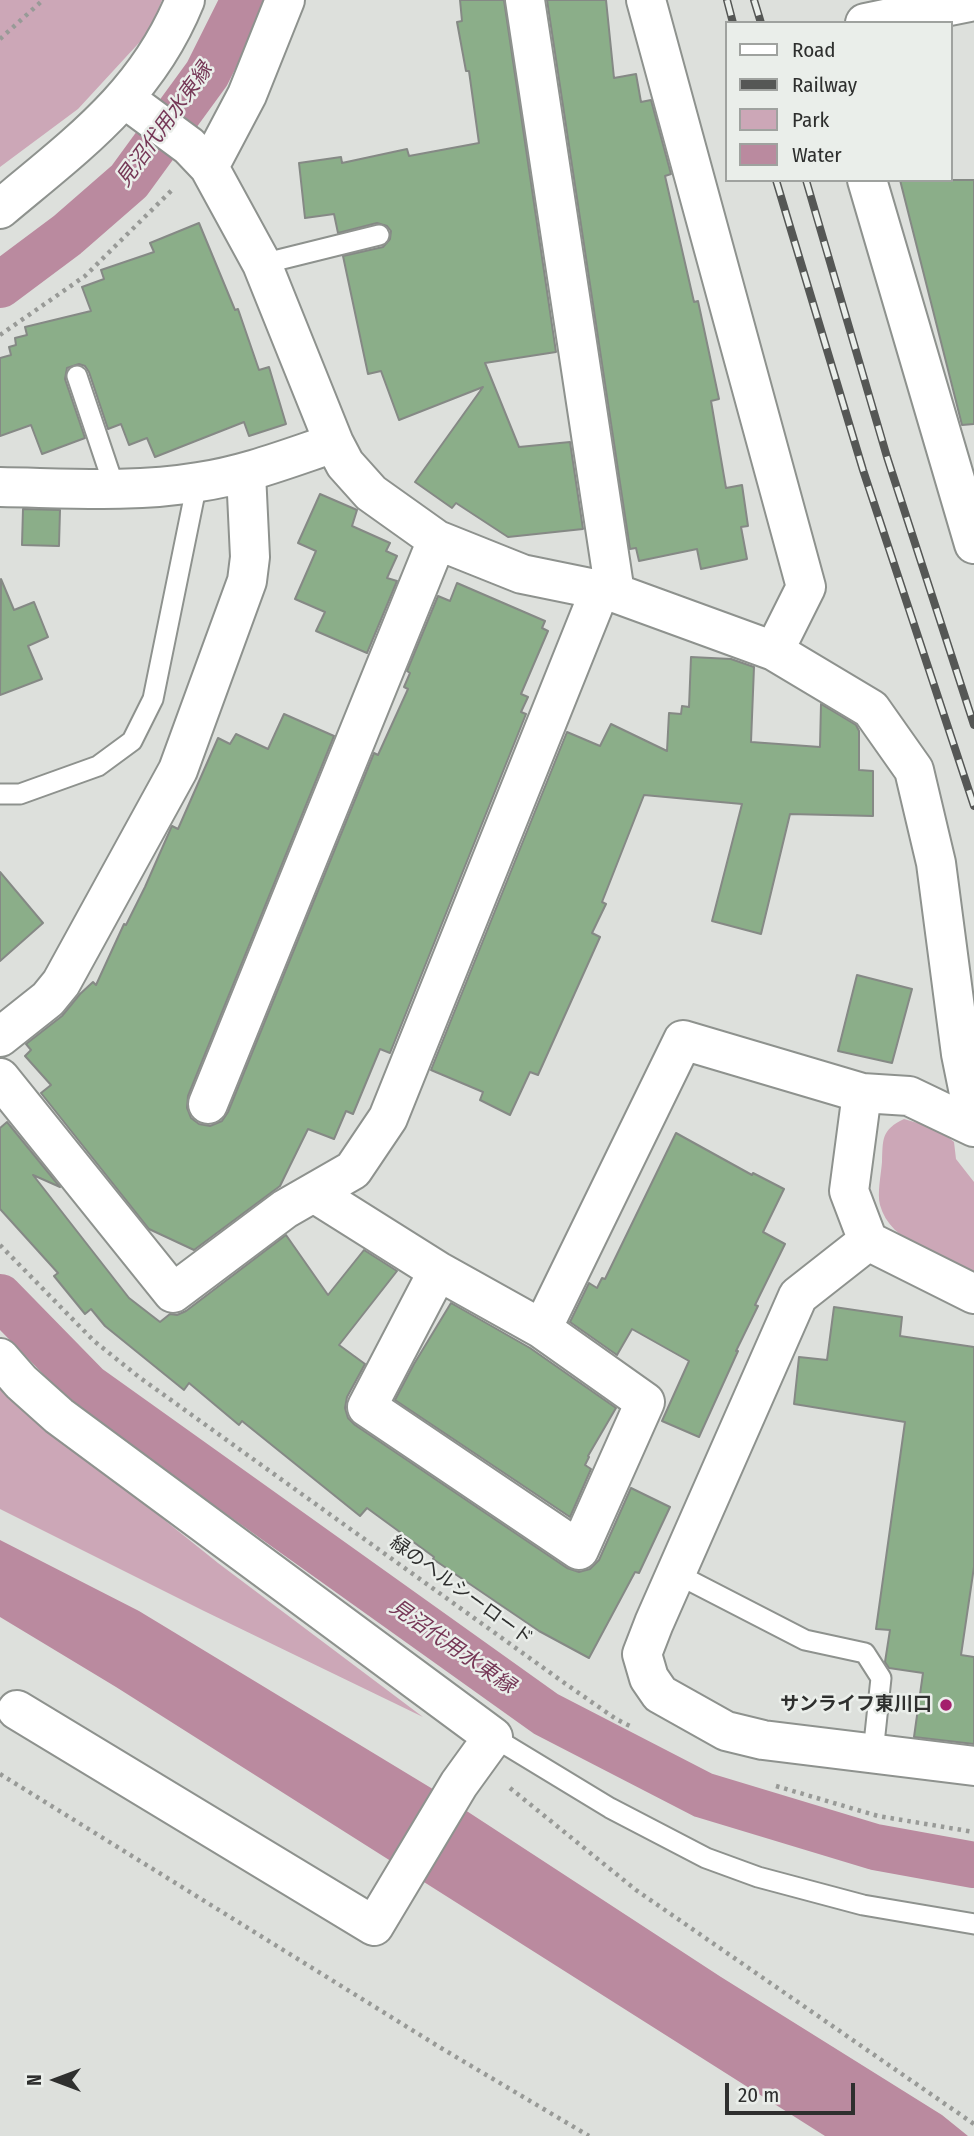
<!DOCTYPE html>
<meta charset="utf-8">
<style>
body{margin:0}
#map{position:relative;width:974px;height:2136px;overflow:hidden;background:#dde0dc;font-family:"Fira Sans Condensed",sans-serif}
canvas{display:block}
.legend{position:absolute;left:725px;top:21px;width:228px;height:161px;box-sizing:border-box;background:#eaeeea;border:2px solid #9fa29f;margin:0;padding:9px 12px;list-style:none;font-size:21px;color:#2e2f2e}
.legend li{display:flex;align-items:center;gap:14px;height:35px}
.legend b{width:35px;border:2px solid #9fa29f}
.north{position:absolute;left:21px;top:2045px;width:70px;height:70px;-webkit-text-stroke:5px #eaeeea;paint-order:stroke;rotate:270deg;font-size:19px;font-weight:700;line-height:28px;text-align:center;color:#2e2f2e}
.north::after{content:'';display:block;margin:auto;width:24px;height:32px;background:#2e2f2e;clip-path:polygon(50% 0,100% 100%,50% 72%,0 100%)}
.scale{position:absolute;left:725px;top:2083px;width:130px;height:32px;box-sizing:border-box;border:4px solid #2e2f2e;border-top:0;padding-left:9px;font-size:21px;line-height:24px;white-space:nowrap;color:#2e2f2e;-webkit-text-stroke:5px #eaeeea;paint-order:stroke}
</style>
<div id="map">
<canvas width="974" height="2136"></canvas>
<ul class="legend">
<li><b style="height:9px;background:#fff"></b>Road</li>
<li><b style="height:9px;background:#555755"></b>Railway</li>
<li><b style="height:19px;background:#cca7b7"></b>Park</li>
<li><b style="height:19px;background:#ba8a9f"></b>Water</li>
</ul>
<div class="north">N</div>
<div class="scale">20 m</div>
</div>
<script>
const g = document.querySelector('canvas').getContext('2d');
g.lineJoin = 'round';
function fillPath(path, color) { g.fillStyle = color; g.fill(path, 'evenodd'); }
function strokePath(path, color, width, dash) { g.strokeStyle = color; g.lineWidth = width; g.lineCap = dash ? 'butt' : 'round'; g.setLineDash(dash || []); g.stroke(path); }
function label(font, color, halo, rows, align = 'center') {
  g.font = font + ' "Fira Sans Condensed","Noto Sans JP",sans-serif'; g.lineWidth = 5; g.setLineDash([]); g.textBaseline = 'middle'; g.strokeStyle = halo; g.fillStyle = color; for (const [text, x, y, turn = 0] of rows) {
    g.save(); g.translate(x, y); g.rotate((+turn || 0) * Math.PI / 180); g.textAlign = isNaN(turn) ? turn : align; if (halo) g.strokeText(text, 0, 0); g.fillText(text, 0, 0); g.restore();
  }
}
const green = new Path2D(`
 M0 0H162L149 32 78 109 0 167Z
 M904 1119 938 1129 954 1142 956 1159 974 1182V1272C943 1257 890 1243 880 1205 877 1193 881 1175 882 1162 883 1139 881 1130 904 1119Z
 M0 1388 218 1563 423 1717 204 1611 0 1509Z`);
const water = new Path2D(`
 M0 1540 139 1611 436 1791 721 1977 942 2115 968 2136H825L116 1687 0 1617Z`);
const canal = new Path2D(`
 M0 285 67 235 129 181 207 74 244 0
 M0 1297 88 1387 546 1714 703 1795 875 1847 974 1865`);
const building = new Path2D(`
 M460 0H504L556 352 485 363 519 447 570 442 583 529 508 537 456 503 452 508 415 482 483 387 399 420 381 371 368 374 343 256 383 247 390 239 391 231 387 226 377 223 338 233 334 214 305 218 299 163 341 157 342 163 407 149 409 156 479 143 469 71H466L457 22 462 21Z
 M547 0H606L614 78 636 74 641 102 651 100 671 174 665 176 694 302 698 301 719 399 711 401 726 488 742 485 748 526 741 527 747 559 701 569 697 549 639 561 636 548 630 549Z
 M900 180H974V424L962 425Z
 M199 223 235 310 238 309 259 370 269 367 286 424 249 436 244 422 155 457 147 438 129 445 121 424 108 429 89 372 85 366 79 364 67 368 65 379 85 438 42 454 31 425 0 436V358L11 355 9 347 16 345 15 338 27 335 25 327 91 311 82 287 104 279 101 270 154 252 150 243Z
 M320 494 357 510 352 526 390 543 386 551 397 556 387 578 397 581 367 653 316 631 325 612 295 599 316 551 298 543Z
 M23 509 60 510 59 546 22 545Z
 M1 579 14 610 34 602 48 637 28 646 42 679 0 695Z
 M457 583 545 621 542 628 548 631 521 694 528 697 521 712 526 714 390 1053 380 1049 353 1114 346 1111 334 1139 308 1129 280 1186 194 1250 149 1229 41 1093 51 1085 25 1056 31 1050 26 1044 62 1016 80 994 93 982 96 985 124 924 126 925 145 887 171 828 172 826 178 829 218 738 230 744 236 734 268 749 284 714 334 736 188 1096 187 1108 191 1118 199 1124 210 1126 222 1121 228 1112 374 753 378 755 408 689 404 687 410 673 407 671 438 596 450 601Z
 M691 657 731 659 754 667 751 742 820 747 821 704 856 725 859 731V770L873 771V816L790 814 761 934 712 921 742 804 644 795 602 902 606 904 592 933 600 937 538 1075 530 1072 510 1115 480 1100 483 1092 431 1070 567 732 600 746 611 724 667 751 669 713 681 714 682 706 689 707Z
 M0 872 43 923 0 961Z
 M857 975 912 989 892 1063 838 1051Z
 M7 1122 60 1187 33 1175 129 1298 160 1322 170 1314 177 1315 186 1311 286 1235 328 1295 364 1250 397 1271 339 1345 365 1364 347 1397 345 1408 348 1418 355 1425 567 1568 579 1572 590 1569 599 1560 631 1488 670 1507 639 1573 635 1572 589 1658 539 1631 433 1559 434 1557 367 1508 360 1516 242 1421 239 1425 189 1383 184 1390 105 1326 91 1309 85 1314 54 1276 58 1273 0 1209V1128Z
 M676 1133 752 1175 753 1173 784 1189 763 1232 785 1244 755 1305 758 1306 736 1351H738L699 1437 662 1421 689 1361 632 1329 617 1355 570 1322 589 1283 597 1288 602 1278 605 1279Z
 M451 1303 530 1348 616 1408 588 1456 589 1457 585 1465 591 1469 570 1517 395 1400 414 1364Z
 M834 1307 902 1317 900 1336 974 1347V1567L961 1655 974 1657V1744L914 1737 923 1673 889 1668 885 1662 890 1630 876 1629 905 1422 794 1404 799 1357 827 1360Z`);
const path = new Path2D(`
 M0 39 43 0
 M0 335 85 276 173 189
 M0 1245 94 1341 139 1377 563 1682 616 1719 632 1727
 M0 1774 441 2048 589 2136
 M776 1786 878 1816 974 1832
 M510 1788 636 1890 974 2124`);
const lane = new Path2D(`
 M262 264 379 235
 M77 376 115 489
 M0 794H20L98 766 132 741 153 699 197 483
 M675 1573 805 1640 865 1653 881 1678 873 1753
 M493 1737 610 1808 706 1858 758 1877 863 1905 974 1924`);
const street = new Path2D(`
 M525 0 615 593
 M646 0 806 587 774 651
 M865 23 974 1
 M124 98 189 146 209 167 262 264 334 443 345 464 371 493 437 540 522 574 615 593 774 651 871 709 914 770 936 863 961 1054 974 1118
 M209 167 247 95 285 0
 M867 180 974 544
 M0 209C76 145 146 96 185 0
 M0 487C66 488 134 493 199 482 246 475 289 458 334 443
 M0 1037 48 999 61 983 178 770 247 581 250 557 246 473
 M0 1078 173 1293 285 1209 353 1170 388 1118 600 590
 M208 1104 437 540
 M974 1127 909 1096 862 1093 849 1191 868 1241 974 1294
 M314 1193 438 1271 542 1329 645 1402 579 1550 367 1407 438 1271
 M868 1241 798 1296 654 1623 642 1654 649 1678 660 1694 726 1731 763 1740 974 1766
 M542 1329 683 1040 862 1093
 M0 1358 21 1382 59 1416 493 1737 459 1784 374 1926 17 1710`);
const rail = new Path2D(`
 M727 0 733 23
 M754 0 761 23
 M776 180 863 470 974 806
 M806 180 887 457 974 725`);
const markers = [
 [946,1705,7,"#a41f6c"]
];
const streetNames = [
 ["緑のヘルシーロード",461,1591,36]
];
const poiNames = [
 ["サンライフ東川口",932,1705]
];
const waterNames = [
 ["見沼代用水東縁",165,125,-54],
 ["見沼代用水東縁",452,1647,35]
];
fillPath(green, '#cca7b7');
fillPath(water, '#ba8a9f');
strokePath(canal, '#ba8a9f', 46);
fillPath(building, '#8bae89');
strokePath(building, '#858985', 2);
strokePath(lane, '#8e928e', 23);
strokePath(street, '#8e928e', 42);
strokePath(path, '#989a97', 4.5, [3.5, 5]);
strokePath(lane, '#fff', 19);
strokePath(street, '#fff', 38);
strokePath(rail, '#555755', 8);
strokePath(rail, '#eaeeea', 5, [16]);
for (const [x, y, r, color] of markers) { const dot = new Path2D(); dot.arc(x, y, r, 0, 2 * Math.PI); g.fillStyle = color; g.fill(dot); strokePath(dot, '#eaeeea', 2.5); }
label('19px', '#2e2f2e', '#eaeeea', streetNames);
label('bold 19px', '#2e2f2e', '#eaeeea', poiNames, 'right');
label('italic 21px', '#763857', '#eaeeea', waterNames);
</script>
